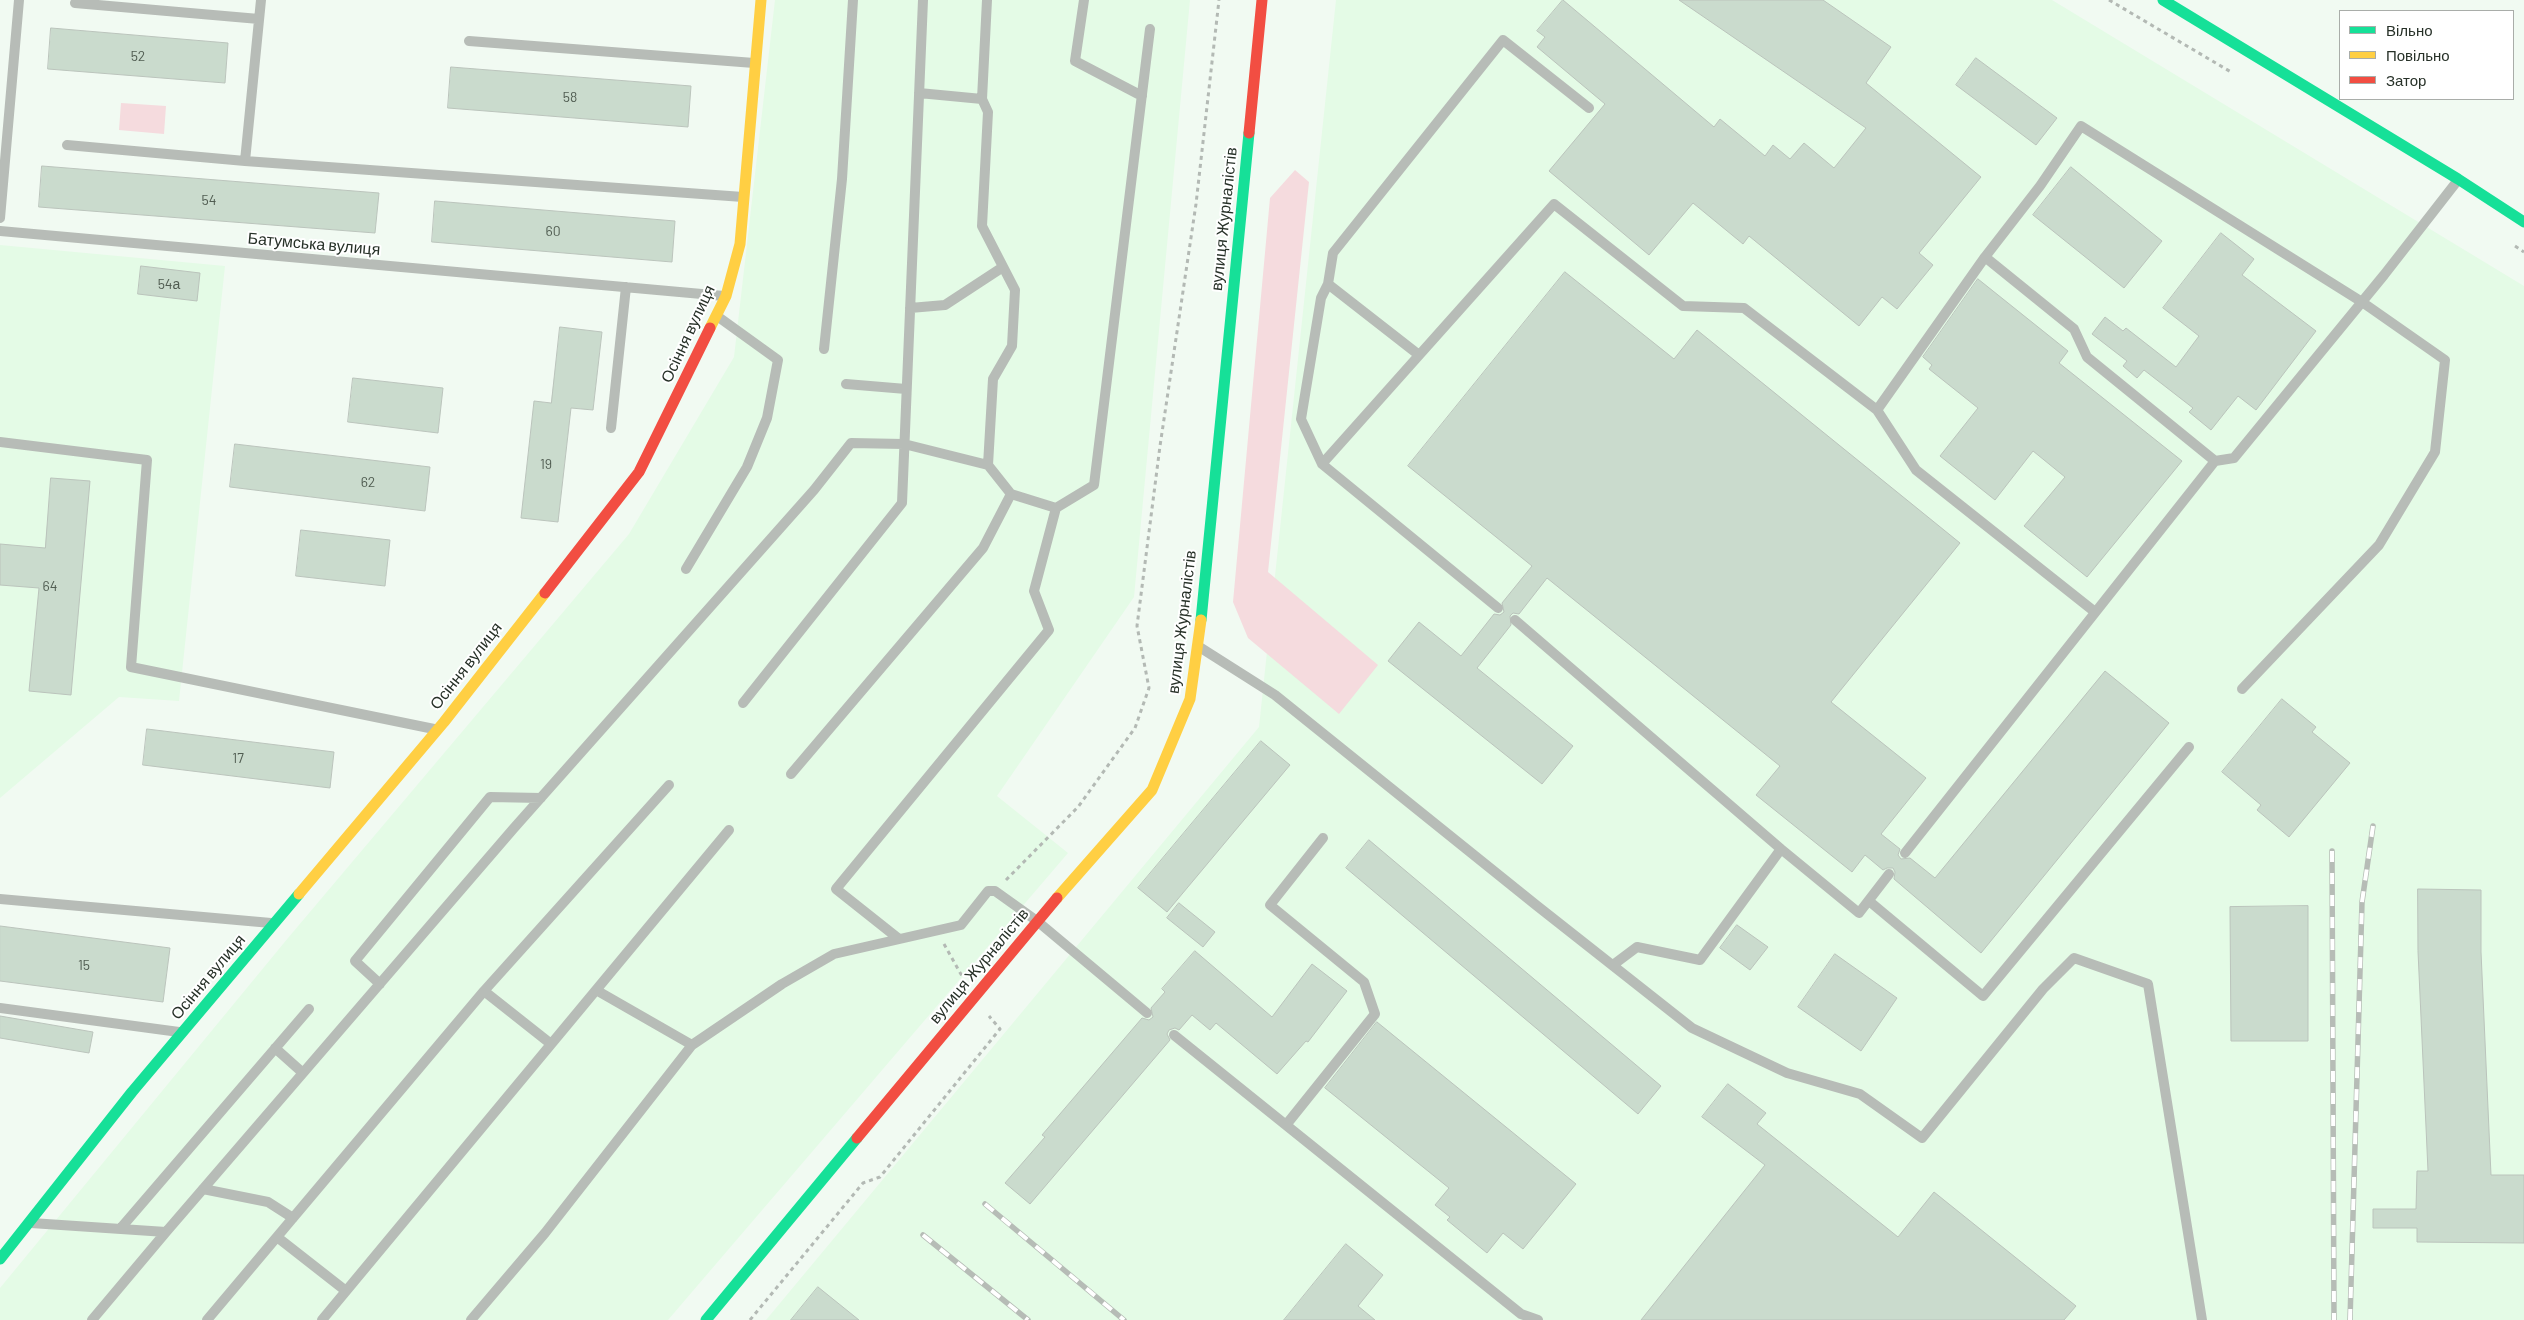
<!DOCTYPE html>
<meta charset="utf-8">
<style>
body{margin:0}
#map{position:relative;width:2524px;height:1320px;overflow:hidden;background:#f1faf2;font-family:Barlow,sans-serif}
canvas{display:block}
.legend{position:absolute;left:2339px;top:10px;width:175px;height:90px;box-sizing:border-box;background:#fff;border:1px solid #a9ada9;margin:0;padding:6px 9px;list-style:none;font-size:15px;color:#273128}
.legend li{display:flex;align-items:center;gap:10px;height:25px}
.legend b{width:25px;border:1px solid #a9ada9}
</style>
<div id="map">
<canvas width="2524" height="1320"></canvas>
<ul class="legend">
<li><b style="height:6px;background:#16e098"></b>Вільно</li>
<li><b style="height:6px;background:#ffcf43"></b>Повільно</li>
<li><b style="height:6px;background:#f24e42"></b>Затор</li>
</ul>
</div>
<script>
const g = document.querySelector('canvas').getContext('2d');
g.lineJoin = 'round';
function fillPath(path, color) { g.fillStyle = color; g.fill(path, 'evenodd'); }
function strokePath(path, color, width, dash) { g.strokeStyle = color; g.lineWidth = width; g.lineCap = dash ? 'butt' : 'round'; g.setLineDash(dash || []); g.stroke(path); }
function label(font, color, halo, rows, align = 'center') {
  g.font = font + ' Barlow,sans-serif'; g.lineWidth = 4; g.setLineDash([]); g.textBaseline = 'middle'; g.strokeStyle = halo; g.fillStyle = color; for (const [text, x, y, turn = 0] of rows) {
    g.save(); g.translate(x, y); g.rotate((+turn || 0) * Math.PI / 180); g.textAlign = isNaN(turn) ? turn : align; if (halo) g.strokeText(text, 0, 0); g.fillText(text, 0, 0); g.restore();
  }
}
const built = new Path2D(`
 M775 0H1190L1134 597 997 796 1068 853 668 1320H0V1288L288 938 629 534 734 357Z
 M1336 0H2052L2524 286V1320H766L1259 727Z
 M0 245 225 266 179 701 119 697 0 798Z`);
const green = new Path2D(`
 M121 103 166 106 164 134 119 130Z
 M1295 170 1309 182 1268 572 1378 665 1339 714 1248 638 1233 602 1270 198Z`);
const building = new Path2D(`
 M1563 0 1714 127 1720 119 1765 156 1773 145 1790 159 1804 143 1834 168 1866 128 1679 0H1823L1891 47 1866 83 1981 177 1919 253 1933 265 1897 309 1882 297 1859 326 1749 236 1743 244 1693 203 1649 255 1549 171 1605 104 1537 47 1545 37 1537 31Z
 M51 28 228 43 225 83 48 69Z
 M1976 58 2057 118 2036 145 1956 85Z
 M451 67 691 86 688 127 448 108Z
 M42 166 379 193 375 233 39 207Z
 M2071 167 2162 241 2124 288 2033 215Z
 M435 201 675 221 672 262 432 242Z
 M2221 233 2254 259 2242 275 2316 331 2256 410 2238 396 2211 430 2189 412 2193 408 2144 370 2137 378 2123 366 2127 361 2092 334 2105 317 2123 331 2126 328 2176 367 2199 336 2163 308Z
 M141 266 200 273 197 301 138 294Z
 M1565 272 1674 359 1697 330 1960 543 1831 702 1926 778 1881 834 1900 849 1898 855 1901 859 1910 858 1935 878 2105 671 2169 723 1981 953 1894 879 1895 872 1893 868H1887L1883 870 1865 855 1852 872 1756 795 1780 766 1547 578 1519 614 1513 613 1510 616 1511 625 1477 668 1573 746 1542 784 1388 661 1419 622 1461 656 1494 614 1500 615 1504 612 1502 603 1532 566 1408 466Z
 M1978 279 2068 351 2059 363 2182 461 2087 577 2024 526 2065 477 2033 451 1995 500 1940 456 1978 408 1929 369 1932 365 1923 357Z
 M560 327 602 332 593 410 571 408 558 522 521 518 534 401 551 403Z
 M353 378 443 388 438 433 348 422Z
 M235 444 430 467 425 511 230 487Z
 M51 478 90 481 71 695 29 691 39 588 0 585V544L45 548Z
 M301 530 390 540 385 586 296 576Z
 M2282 699 2316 727 2312 732 2350 763 2289 837 2257 810 2261 805 2222 772Z
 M147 729 334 752 330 788 143 765Z
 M1261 741 1290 765 1167 912 1138 888Z
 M1369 840 1661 1086 1638 1114 1346 868Z
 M2418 889 2481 890V952L2491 1175H2524V1243L2417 1242V1228H2373V1209H2416L2417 1171H2428L2418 951Z
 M1179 903 1215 932 1203 947 1167 918Z
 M2308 906V1041H2231L2230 907Z
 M1737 925 1768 947 1750 970 1720 948Z
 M0 926 170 948 163 1002 0 981Z
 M1195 951 1272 1017 1312 964 1347 991 1308 1042 1306 1041 1277 1074 1216 1023 1210 1030 1192 1015 1179 1030 1175 1028 1169 1030 1167 1034 1170 1040 1030 1204 1005 1183 1045 1137 1042 1135 1142 1018 1149 1020 1153 1017 1151 1008 1165 992 1162 989Z
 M1835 954 1897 998 1861 1051 1798 1007Z
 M0 1016 93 1032 89 1053 0 1038Z
 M1377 1022 1576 1184 1523 1249 1503 1233 1487 1253 1447 1220 1450 1217 1435 1205 1449 1188 1325 1088Z
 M1728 1084 1766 1113 1757 1124 1898 1237 1934 1192 2076 1306 2064 1320H1641L1765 1165 1702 1117Z
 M1346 1244 1383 1275 1358 1306 1375 1320H1284Z
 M818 1287 859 1320H791Z`);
const path = new Path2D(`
 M2109 0 2231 72
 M2515 246 2524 252
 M1006 880 1078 807 1135 728 1149 688 1137 626 1160 446 1196 204 1219 0
 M944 944 962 976
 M750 1320 863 1183 880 1177 1000 1029 989 1016`);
const lane = new Path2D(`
 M987 0 982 99 988 112 982 226 1015 290 1012 346 993 379 988 465
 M1084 0 1075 61 1142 96
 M75 3 259 19
 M469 41 754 63
 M919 93 982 99
 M67 145 245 161 743 197
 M245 161 261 0
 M0 218 19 0
 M0 231 724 296
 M1985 257 2074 329 2087 357 2215 461
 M1328 284 1419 355
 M910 308 945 305 1003 267
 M824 349 842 179 853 0
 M846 384 906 389
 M1877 410 1985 257 2040 186 2081 126 2362 302 2445 360 2435 452 2379 545 2242 689
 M611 428 626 287
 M0 442 147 460 131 667 434 729
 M1322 464 1554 204 1683 306 1744 308 1877 410 1916 470 2095 612
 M1011 494 1056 508
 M686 569 747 467 767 418 778 360 717 316
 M1498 608 1322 464 1301 419 1321 298 1328 284 1333 253 1503 40 1589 108
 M1515 620 1781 849 1859 913 1889 874
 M1201 648 1275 695 1536 905 1692 1028 1787 1073 1860 1094 1922 1138 2043 989 2074 958 2148 984 2202 1320
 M743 703 902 503 923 0
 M1905 853 2215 461 2234 458 2384 275 2458 180
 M0 899 271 923
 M1869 901 1983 996 2189 747
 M899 939 836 889 1049 630 1034 591 1056 508 1094 485 1150 29
 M1613 965 1637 947 1700 960 1781 849
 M380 984 355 961 490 797 541 798
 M596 990 692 1045 782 984 834 954 961 925 988 891H995L1037 921 1147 1013
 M484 991 551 1044
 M0 1008 179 1032
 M1174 1035 1521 1314 1538 1320
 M275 1048 303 1073
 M1286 1125 1375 1014 1364 982 1270 905 1323 838
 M203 1189 268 1202 293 1218
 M31 1223 166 1232 514 828 814 490 851 443 904 444 988 465 1011 494 983 548 791 774
 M120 1229 309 1009
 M277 1237 346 1291
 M92 1320 166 1232
 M207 1320 484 991 669 785
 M322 1320 729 830
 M471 1320 545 1233 692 1045`);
const fast = new Path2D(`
 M2163 0 2458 179 2524 222
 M1201 620 1249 133
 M0 1259 132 1092 299 894
 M706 1320 857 1138`);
const slow = new Path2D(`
 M710 328 726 296 740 244 761 0
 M299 894 444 722 545 593
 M1057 898 1152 790 1190 699 1201 620`);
const jam = new Path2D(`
 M1249 133 1262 0
 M545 593 639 472 710 328
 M857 1138 1057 898`);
const rail = new Path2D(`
 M2332 851 2334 1320
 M985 1204 1124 1320
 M923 1235 1028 1320
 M2350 1320 2362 902 2373 826`);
const numberNames = [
 ["52",138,56],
 ["58",570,97],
 ["54",209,200],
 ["60",553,231],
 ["54а",169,284],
 ["19",546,464],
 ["62",368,482],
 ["64",50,586],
 ["17",238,758],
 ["15",84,965]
];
const streetNames = [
 ["вулиця Журналістів",1224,219,-84],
 ["Батумська вулиця",314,244,5],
 ["Осіння вулиця",688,334,-65],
 ["вулиця Журналістів",1182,622,-83],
 ["Осіння вулиця",466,666,-52],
 ["вулиця Журналістів",979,966,-50],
 ["Осіння вулиця",208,977,-50]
];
fillPath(built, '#e4fbe6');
fillPath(green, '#f5dbde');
fillPath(building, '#cadbcd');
strokePath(building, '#bbc4bc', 1);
strokePath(path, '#b3b9b4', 3, [4, 4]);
strokePath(lane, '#b7bcb7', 10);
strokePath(fast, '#16e098', 11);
strokePath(slow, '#ffcf43', 11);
strokePath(jam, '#f24e42', 11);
strokePath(rail, '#b6bcb6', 5.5);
strokePath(rail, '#fff', 4, [11]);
label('14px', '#505c51', null, numberNames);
label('16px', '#273128', '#fff', streetNames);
</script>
